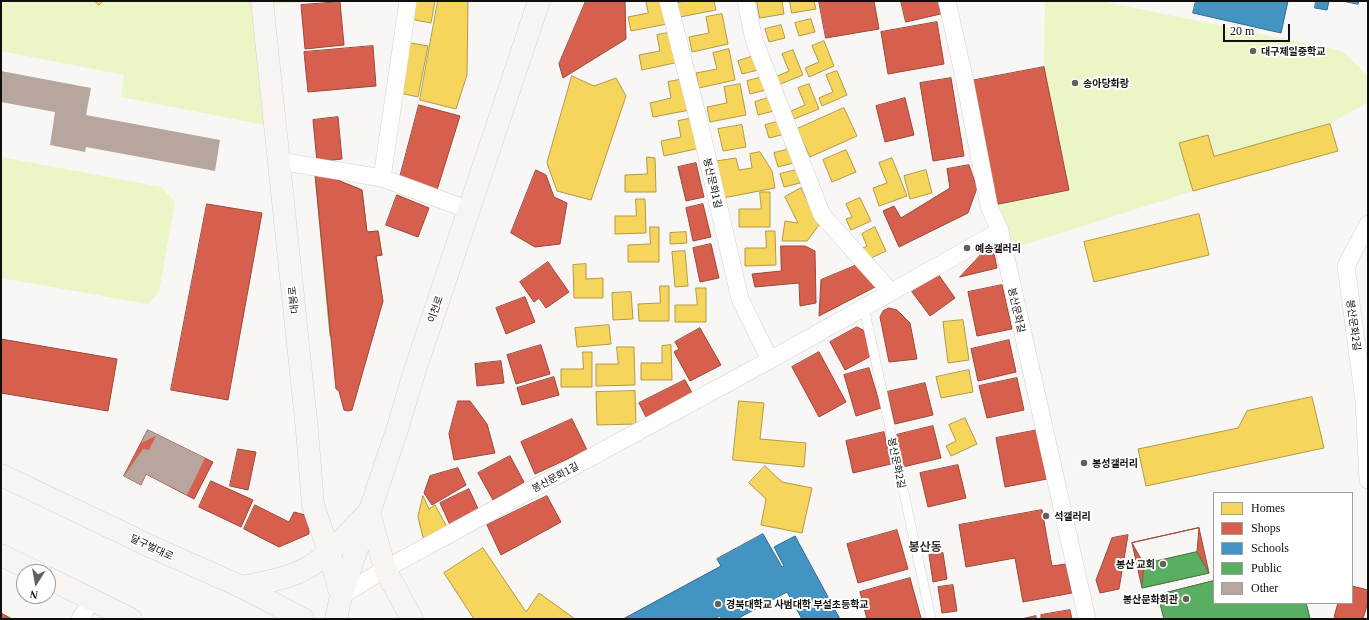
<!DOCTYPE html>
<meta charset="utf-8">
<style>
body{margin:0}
#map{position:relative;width:1369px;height:620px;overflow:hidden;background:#f9f7f5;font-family:Georgia,serif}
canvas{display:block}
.frame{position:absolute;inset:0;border:2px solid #100f0d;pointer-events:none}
.legend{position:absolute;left:1213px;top:492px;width:140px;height:112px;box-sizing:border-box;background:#fff;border:1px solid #9f9f9e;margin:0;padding:5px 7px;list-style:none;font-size:12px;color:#100f0d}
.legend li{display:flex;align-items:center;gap:8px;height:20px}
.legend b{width:20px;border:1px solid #9f9f9e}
.north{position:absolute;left:16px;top:564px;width:40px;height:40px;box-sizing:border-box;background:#fff;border:1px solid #9f9f9e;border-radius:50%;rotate:191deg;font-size:11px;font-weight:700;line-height:16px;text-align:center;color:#100f0d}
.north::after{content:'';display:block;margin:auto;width:14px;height:18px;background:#62605e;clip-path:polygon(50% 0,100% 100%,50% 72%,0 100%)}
.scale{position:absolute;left:1223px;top:24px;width:67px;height:18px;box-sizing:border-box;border:2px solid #100f0d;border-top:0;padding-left:5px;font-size:12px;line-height:14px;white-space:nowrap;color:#100f0d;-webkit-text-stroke:3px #fff;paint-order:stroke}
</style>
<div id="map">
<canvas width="1369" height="620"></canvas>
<div class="frame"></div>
<ul class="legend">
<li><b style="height:11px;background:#f6d55c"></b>Homes</li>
<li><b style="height:11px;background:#d6604d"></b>Shops</li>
<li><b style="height:11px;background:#4393c3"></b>Schools</li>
<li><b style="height:11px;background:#5aae61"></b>Public</li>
<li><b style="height:11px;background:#b7a69e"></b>Other</li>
</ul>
<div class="north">N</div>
<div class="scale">20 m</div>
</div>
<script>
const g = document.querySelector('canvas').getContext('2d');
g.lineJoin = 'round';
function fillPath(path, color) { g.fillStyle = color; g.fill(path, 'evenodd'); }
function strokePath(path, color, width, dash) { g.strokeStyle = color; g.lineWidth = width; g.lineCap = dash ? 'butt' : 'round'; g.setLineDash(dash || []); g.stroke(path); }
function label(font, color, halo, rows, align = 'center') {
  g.font = font + ' Georgia,"Noto Sans KR",serif'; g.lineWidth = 4; g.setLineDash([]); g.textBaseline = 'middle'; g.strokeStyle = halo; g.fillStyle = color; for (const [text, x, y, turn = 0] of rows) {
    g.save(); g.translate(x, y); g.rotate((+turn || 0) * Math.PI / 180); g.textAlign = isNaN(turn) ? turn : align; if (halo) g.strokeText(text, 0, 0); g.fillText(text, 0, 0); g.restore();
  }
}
const green = new Path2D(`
 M1 1H315L262 6 275 127 121 97 124 75 1 51Z
 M1045 1H1105L1106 2 1342 51 1368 76V102L1330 124 1214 156 1208 135 1180 143 1193 191 1004 251 989 206 1069 190 1044 67Z
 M1 157 161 187 175 202 159 292 148 304 1 278Z`);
const homes = new Path2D(`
 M95 1H103L99 5Z
 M413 1H435L431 23 410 19Z
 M438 1H468L467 75 456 109 420 100Z
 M646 1H662L667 24 631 31 628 17 648 13Z
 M685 1H714L716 10 680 17 677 3Z
 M757 1H782L784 14 760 18Z
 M790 1H814L816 9 792 13Z
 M722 14 728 44 692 52 689 37 709 33 706 17Z
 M811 19 815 32 799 36 795 23Z
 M781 25 785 38 769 42 765 29Z
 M673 32 679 62 642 70 639 55 660 51 657 35Z
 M824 41 834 66 809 77 805 68 819 62 812 46Z
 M410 43 428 46 418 97 400 93Z
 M729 49 735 80 699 88 696 73 717 69 713 53Z
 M793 50 803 75 778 85 775 77 789 71 782 54Z
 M754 56 758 70 742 74 738 61Z
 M837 71 847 95 822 106 819 98 833 92 826 75Z
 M572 76 594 86 616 78 626 96 591 200 557 191 547 163Z
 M763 77 766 90 750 94 747 81Z
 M684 79 690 110 653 117 650 103 671 98 668 82Z
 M740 84 746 115 710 122 707 107 727 103 724 87Z
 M809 84 819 109 794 119 791 111 805 105 798 88Z
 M771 97 774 111 758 115 755 102Z
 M844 108 857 136 810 157 797 129Z
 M694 118 700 148 664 156 661 141 681 137 678 121Z
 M781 121 785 134 769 138 765 125Z
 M1330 124 1338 151 1193 191 1179 143 1208 135 1214 156Z
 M742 125 746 147 723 151 718 129Z
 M790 149 793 163 778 167 774 153Z
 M846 150 856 172 832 182 823 160Z
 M760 152 772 171 775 188 723 198 716 161 736 158 739 170 752 168 750 154Z
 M647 157 655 158 656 192H625V175L647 174Z
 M892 158 907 196 879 206 873 188 887 183 879 163Z
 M796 170 800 183 784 187 780 174Z
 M926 170 932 193 910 199 904 176Z
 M320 173 362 190 367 232 378 231 382 255 376 256 382 303 372 339 356 334 330 336 315 174Z
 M801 188 819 225 807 241H782L785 221 798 223 785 197Z
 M760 192H770V227H739V209H761Z
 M860 198 871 221 851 230 846 219 852 217 846 204Z
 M636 199H645L646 233 615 234V216H636Z
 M1199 214 1209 255 1094 282 1084 242Z
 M650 227H659V262H628V245L650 244Z
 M875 227 886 251 867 260 861 249 867 246 862 234Z
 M766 231H775L776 265 745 266V248H766Z
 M686 232 687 243 670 244V233Z
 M685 251 688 286 675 287 672 252Z
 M586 264V279L603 278V298H574L573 265Z
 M660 286H669V321H639L638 304 660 303Z
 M696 288H706V322H675V305H697Z
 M631 292 633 319 613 320 612 293Z
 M963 320 969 360 948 363 943 322Z
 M609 325 611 344 577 347 575 328Z
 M671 345 672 380H641V363H662V346Z
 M617 347H634L635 385 596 386V364H618Z
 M583 352H592V387H561V369H583Z
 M969 370 973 392 941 398 936 377Z
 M635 391 636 424 597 425 596 392Z
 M1312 397 1324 448 1146 486 1138 449 1238 428 1247 411Z
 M739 401 764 403 760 439 806 443 804 467 733 460Z
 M965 418 977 444 951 456 946 446 956 441 949 425Z
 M765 466 782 482 812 488 802 533 761 525 766 499 749 483Z
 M423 496 429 509 435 505 448 529 424 541 418 517Z
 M483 548 526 612 539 593 575 619H474L444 573Z`);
const shops = new Path2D(`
 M586 1H625L626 39 563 78 559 64Z
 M819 1H874L879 29 826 38Z
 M901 1H943L945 13 906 22Z
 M340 2 344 45 305 49 301 5Z
 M937 22 944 64 888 74 881 32Z
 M373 46 376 86 308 92 304 52Z
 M1044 67 1069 190 989 206 965 82Z
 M951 78 964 156 933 161 920 83Z
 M905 98 914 135 885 142 876 106Z
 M419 105 460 116 437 190 400 177Z
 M338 117 342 159 317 162 313 120Z
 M696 163 704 197 686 201 678 167Z
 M969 165 977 188 968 213 899 247 883 211 894 206 901 218 950 188 947 169Z
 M536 170 546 175 554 197 567 203 560 244 535 247 511 233Z
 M320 173 362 190 367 232 378 231 382 255 376 256 383 301 352 410 348 411 344 410 339 391 336 389 315 174Z
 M397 195 429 208 418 237 386 225Z
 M207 204 262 213 228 400 171 390Z
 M703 204 711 237 693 241 686 208Z
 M992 243 997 268 960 277Z
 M711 244 719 278 700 282 693 248Z
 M781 246H805L815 251 816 303 800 306 799 283 755 287 752 274 781 271Z
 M548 262 569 292 546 308 539 298 534 302 520 282Z
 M857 265 875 287 819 316 821 280Z
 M938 274 955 298 930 316 912 292Z
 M1002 285 1012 329 977 336 968 292Z
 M525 297 535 322 506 334 496 308Z
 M889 308 897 310 910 323 917 359 889 362 880 317 883 311Z
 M857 327 865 331 871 356 845 370 830 342Z
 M700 328 721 365 690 381 674 352 679 349 675 342Z
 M1 339 117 359 108 411 1 393Z
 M1009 340 1016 372 978 381 971 349Z
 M541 345 550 374 516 384 507 355Z
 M819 352 846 402 819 417 792 367Z
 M501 361 504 383 477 386 475 364Z
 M869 368 881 408 856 416 844 375Z
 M554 377 559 395 522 405 517 388Z
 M1017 378 1024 410 987 418 979 386Z
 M685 380 692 393 646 417 639 403Z
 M925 383 933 415 895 424 887 392Z
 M458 401H470L487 424 495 453 454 460 449 434Z
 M572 419 587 450 535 474 521 442Z
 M933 426 941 458 903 467 896 435Z
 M148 430 213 462 194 499 146 474 141 485 124 476Z
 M1038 430 1047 479 1005 487 996 438Z
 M884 432 891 464 853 473 846 441Z
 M238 449 256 452 248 490 230 486Z
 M510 456 524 482 493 500 478 473Z
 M958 465 966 498 928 507 920 473Z
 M458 468 466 485 432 505 424 493 430 476Z
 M211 481 253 500 241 527 199 507Z
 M469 489 479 511 450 525 440 503Z
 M547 496 561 522 501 555 487 525Z
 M255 505 289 522 294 512 309 516V534L279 547 244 529Z
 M1042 510 1052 566 1066 564 1072 593 1023 602 1015 558 966 567 959 525Z
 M1199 528 1209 573 1142 588 1132 543Z
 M1199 528 1197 552 1144 564 1132 543Z
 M897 530 908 569 858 583 847 544Z
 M1128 535 1119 589 1100 593 1096 580 1112 538Z
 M943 553 947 579 933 582 929 555Z
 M910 578 921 618 916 619H867L860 592Z
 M1214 581V603H1233L1222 606 1226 619H1164L1158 595Z
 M953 585 957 611 942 613 938 587Z
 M1352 586 1368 590V602L1363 619H1341L1334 617 1338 603H1352Z
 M1274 603H1306L1310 619H1278Z
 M1070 610 1072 619H1041V615Z
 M1 613 12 619H1Z
 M1036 616V619H1022Z`);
const schools = new Path2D(`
 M1196 1H1288L1281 33 1193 13Z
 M1316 1H1329L1327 10 1315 8Z
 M1343 1H1359L1358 4Z
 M763 534 782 567 784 566 774 547 795 536 840 619H802L787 592 737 619H722L720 616 714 619H623L721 566 717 559Z`);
const public = new Path2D(`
 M1197 552 1209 573 1142 588 1144 564Z
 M1214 581V603H1306L1310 619H1164L1158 595Z`);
const building = new Path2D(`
 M1 71 91 88 86 115 220 140 215 171 86 147 85 152 50 145 55 112 1 102Z
 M148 430 205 458 187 495 146 474 141 485 124 476 143 449 149 450 156 436 141 443Z`);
const lane = new Path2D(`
 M864 307 931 619`);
const street = new Path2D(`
 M408 1 382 178 469 210
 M668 1 700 126 740 299 770 360
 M746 1 754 40 822 215 891 292
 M947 1 965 82 989 206 1000 231 1087 619
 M279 161 382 178
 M1368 224 1346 266 1364 400 1368 480
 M341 596 385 569 770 360 1000 231
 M80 619 92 599`);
const secondary = new Path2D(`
 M262 1 307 430 313 505 329 552 341 596
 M1 475 152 547 242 587 303 619
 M1 555 36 572
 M48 578 131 619
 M242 587C264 582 288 579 307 568 331 554 349 532 369 512L385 569 412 619
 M336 619 341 596 398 427 414 373 539 1`);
const markers = [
 [1253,51,4,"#62605e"],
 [1075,83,4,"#62605e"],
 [967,248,4,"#62605e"],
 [1084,463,4,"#62605e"],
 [1046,516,4,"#62605e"],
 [1163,564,4,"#62605e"],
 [1186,599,4,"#62605e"],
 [718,604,4,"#62605e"]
];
const poiNames = [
 ["대구제일중학교",1261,51],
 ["송아당화랑",1083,83],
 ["예송갤러리",975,248],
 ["봉성갤러리",1092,463],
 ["석갤러리",1054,516],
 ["봉산 교회",1155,564,"right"],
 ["봉산문화회관",1178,599,"right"],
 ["경북대학교 사범대학 부설초등학교",726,604]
];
const streetNames = [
 ["봉산문화1길",713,183,77],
 ["대봉로",293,300,-96],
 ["이천로",435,309,-71],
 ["봉산문화길",1017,310,77],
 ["봉산문화2길",1354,325,82],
 ["봉산문화2길",897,463,78],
 ["봉산문화1길",555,477,-28],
 ["달구벌대로",152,547,25]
];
const quarterNames = [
 ["봉산동",925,546]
];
fillPath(green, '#ebf5c6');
fillPath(homes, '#f6d55c');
strokePath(homes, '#b19a44', 1);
fillPath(shops, '#d6604d');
strokePath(shops, '#9b483a', 1);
fillPath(schools, '#4393c3');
strokePath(schools, '#346b8c', 1);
fillPath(public, '#5aae61');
strokePath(public, '#447e48', 1);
fillPath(building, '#b7a69e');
strokePath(lane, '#d3d1cf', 10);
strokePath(street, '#d3d1cf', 18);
strokePath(secondary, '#d3d1cf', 23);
strokePath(lane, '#fefefe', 9);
strokePath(street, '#fefefe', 17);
strokePath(secondary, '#f7f4f2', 22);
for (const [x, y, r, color] of markers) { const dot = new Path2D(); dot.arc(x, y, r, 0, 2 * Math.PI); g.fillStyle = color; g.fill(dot); strokePath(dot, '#fff', 1.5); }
label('bold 10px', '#100f0d', '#fff', poiNames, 'left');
label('10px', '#100f0d', '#fff', streetNames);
label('bold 12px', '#363430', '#fff', quarterNames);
</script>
